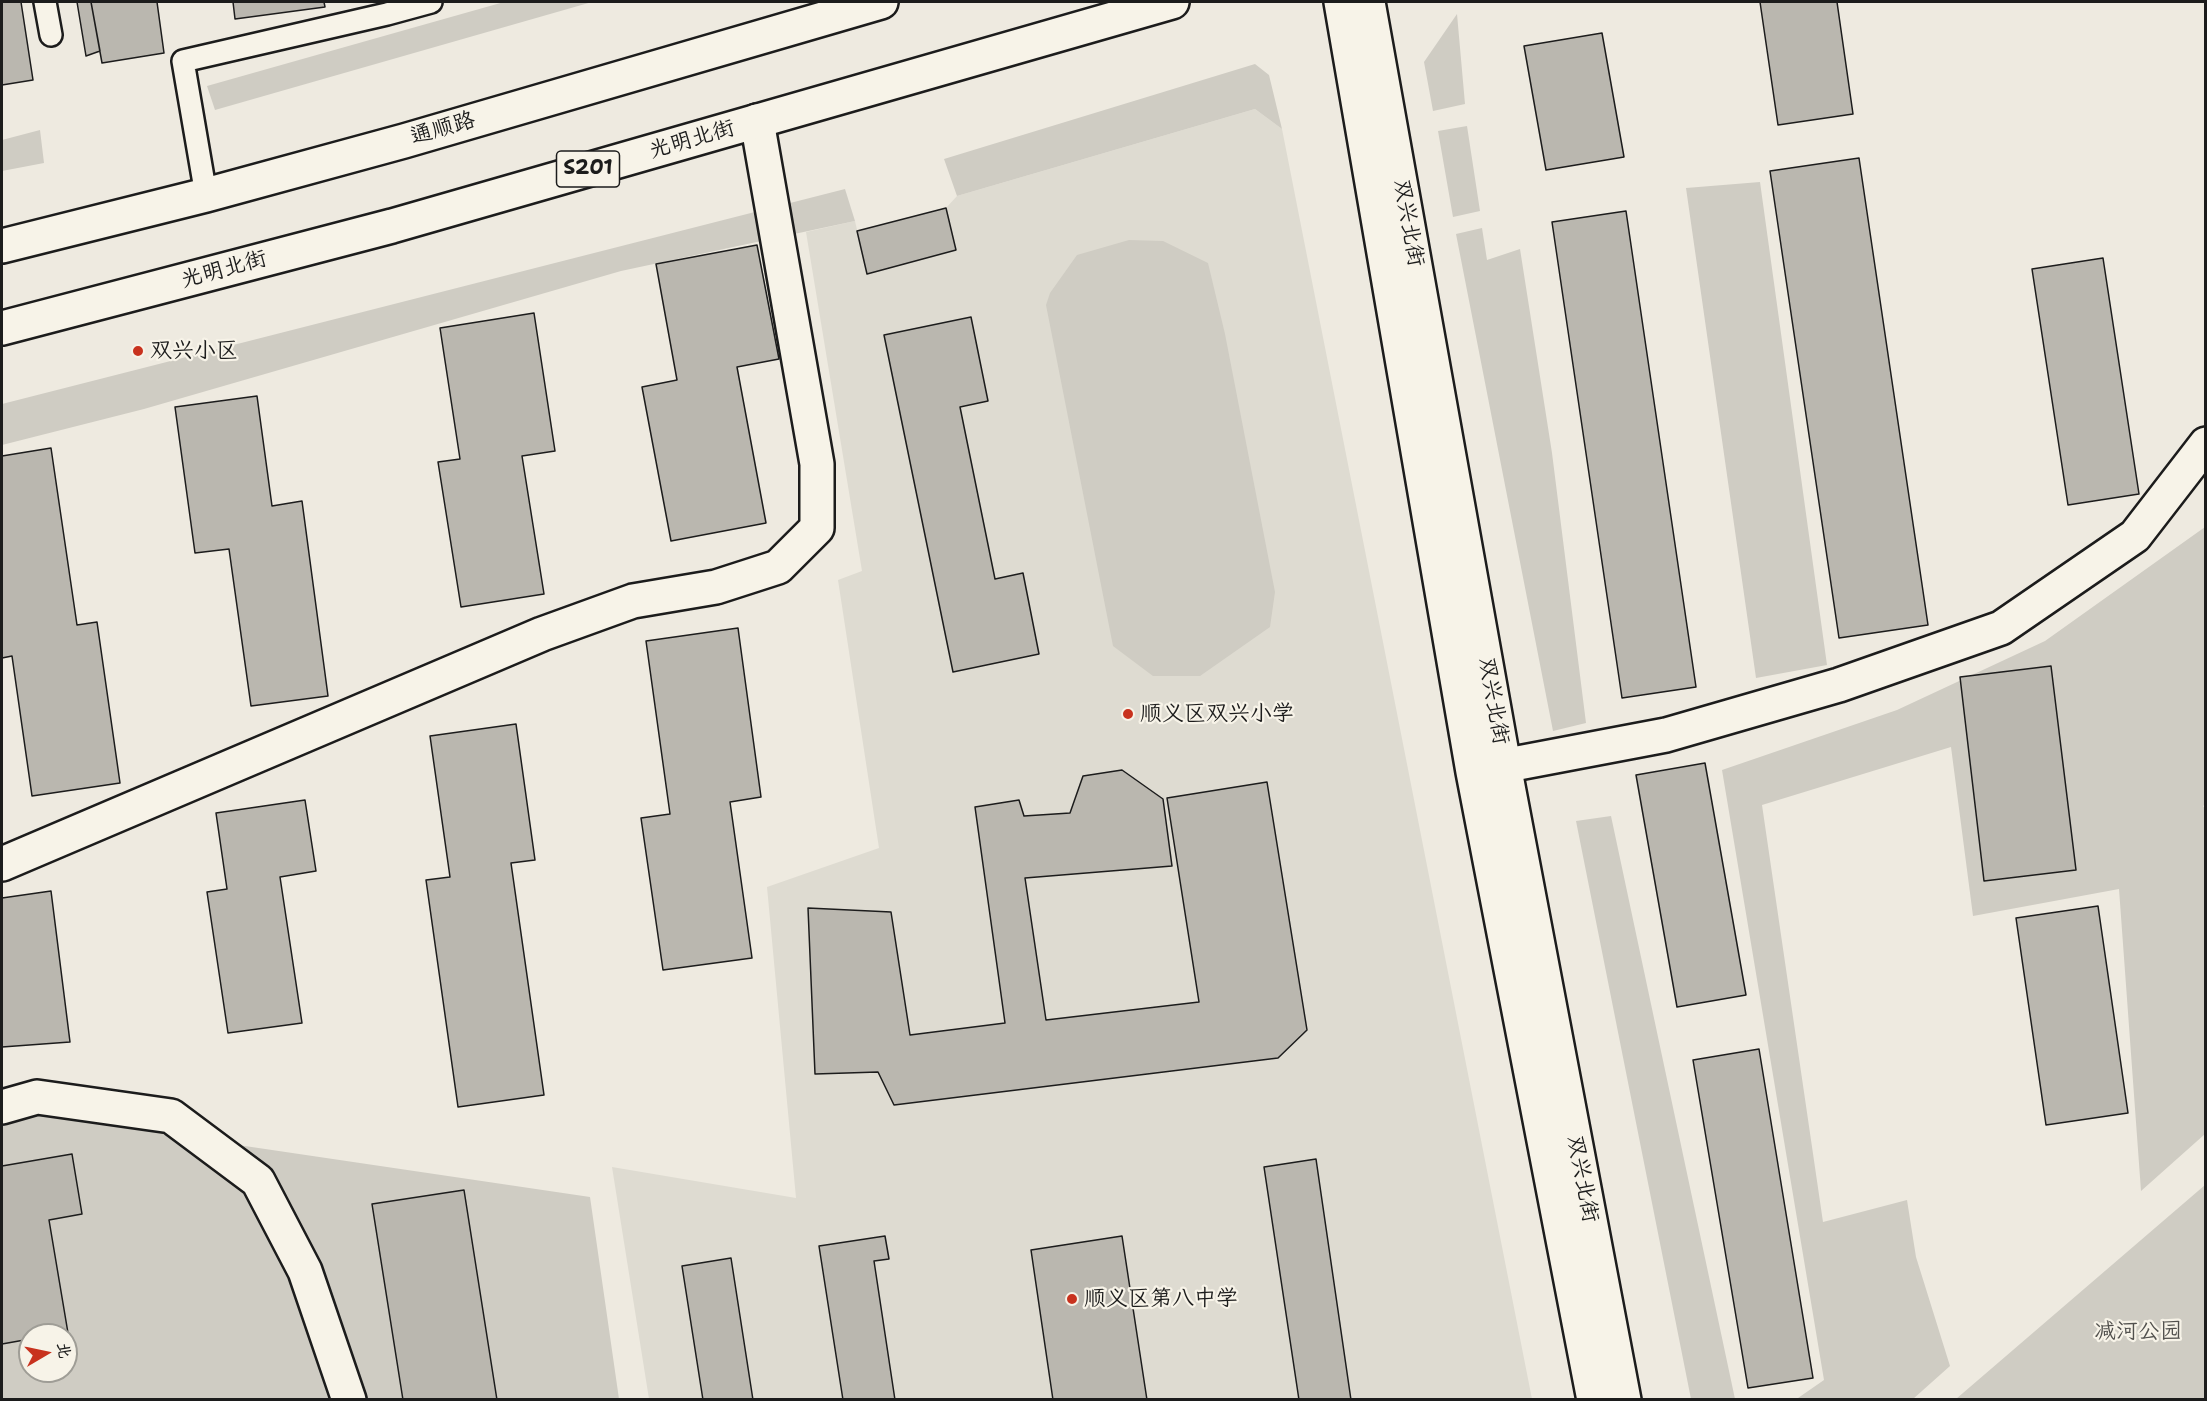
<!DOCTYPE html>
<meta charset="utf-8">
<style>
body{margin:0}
#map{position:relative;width:2207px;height:1401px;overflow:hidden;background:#eeeae0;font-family:"Shantell Sans","LXGW WenKai TC",sans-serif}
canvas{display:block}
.frame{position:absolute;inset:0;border:3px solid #1c1c1c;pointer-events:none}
.north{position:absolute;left:18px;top:1323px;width:60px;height:60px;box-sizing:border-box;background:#f7f3e8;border:2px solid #9f9d96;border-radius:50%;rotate:81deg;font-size:16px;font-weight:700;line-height:24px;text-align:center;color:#1c1c1c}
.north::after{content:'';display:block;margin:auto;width:21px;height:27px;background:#c8321e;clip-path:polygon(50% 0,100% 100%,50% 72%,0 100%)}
</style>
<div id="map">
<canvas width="2207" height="1401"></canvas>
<div class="frame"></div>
<div class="north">北</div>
</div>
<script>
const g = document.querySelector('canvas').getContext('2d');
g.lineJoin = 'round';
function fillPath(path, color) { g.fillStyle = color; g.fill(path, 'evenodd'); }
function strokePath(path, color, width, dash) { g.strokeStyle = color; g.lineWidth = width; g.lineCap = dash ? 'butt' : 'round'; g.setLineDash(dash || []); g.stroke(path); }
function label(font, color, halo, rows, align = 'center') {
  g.font = font + ' "Shantell Sans","LXGW WenKai TC",sans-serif'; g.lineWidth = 4.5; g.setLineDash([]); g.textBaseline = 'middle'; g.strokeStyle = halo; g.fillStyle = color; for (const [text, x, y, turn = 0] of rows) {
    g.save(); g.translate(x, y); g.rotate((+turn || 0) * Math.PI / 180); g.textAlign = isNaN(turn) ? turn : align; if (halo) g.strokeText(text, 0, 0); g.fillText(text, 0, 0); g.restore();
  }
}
const built = new Path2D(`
 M1255 109 1282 129 1532 1399H649L612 1167 796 1198 767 887 879 848 838 580 862 571 806 232 855 221 867 274 956 250 946 208 957 196Z`);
const green = new Path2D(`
 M504 2H592L215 110 207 86Z
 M1457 14 1465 104 1433 111 1424 62Z
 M1255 64 1269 75 1282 129 1255 109 957 196 944 159Z
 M1467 126 1480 211 1453 217 1438 131Z
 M40 130 44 163 2 171V140Z
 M1760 182 1827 665 1756 678 1686 188Z
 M845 189 855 221 621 271 144 409 2 445V404Z
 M1482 228 1487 260 1520 249 1552 453 1586 723 1553 731 1456 234Z
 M1129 240 1163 241 1208 263 1225 334 1275 592 1270 627 1200 676H1153L1113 646 1046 305 1050 293 1077 255Z
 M2205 527 2206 804 2203 806 2206 810 2205 1134 2141 1191 2119 889 1973 916 1951 747 1762 805 1823 1222 1907 1200 1916 1257 1950 1366 1913 1399H1798V1398L1824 1380 1722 770 1897 710 2045 641Z
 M1611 816 1735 1399H1691L1576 821Z
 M16 1104 184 1137 590 1197 619 1399H2V1117ZM30 1335H66V1371H30Z
 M2205 1185V1399H1956Z`);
const building = new Path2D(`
 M2 2H21L33 80 2 85Z
 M77 2H91L100 51 86 56Z
 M91 2H157L164 53 102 63Z
 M233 2H324L325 7 235 19Z
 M1760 2H1837L1853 114 1778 125Z
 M1602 33 1624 157 1546 170 1524 46Z
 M1859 158 1928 625 1839 638 1770 171Z
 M946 208 956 250 867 274 857 231Z
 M1626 211 1696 687 1622 698 1552 222Z
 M757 245 779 359 737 367 766 523 671 541 642 387 677 380 656 264Z
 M2103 258 2139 494 2068 505 2032 269Z
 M534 313 555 451 522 456 544 594 461 607 438 462 460 459 440 328Z
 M971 317 988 401 960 407 995 579 1023 573 1039 654 953 672 884 335Z
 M257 396 272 506 302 501 328 696 251 706 229 549 195 553 175 407Z
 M51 448 77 625 97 622 120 783 32 796 12 656 2 658V456Z
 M738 628 761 797 730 802 752 958 663 970 641 818 670 814 646 641Z
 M2051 666 2076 870 1984 881 1960 677Z
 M516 724 535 860 511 863 544 1095 458 1107 426 880 450 877 430 736Z
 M1705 763 1746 995 1677 1007 1636 775Z
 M1122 770 1163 799 1172 866 1025 878 1046 1020 1199 1002 1167 798 1267 782 1307 1030 1278 1058 894 1105 878 1072 815 1074 808 908 891 912 910 1035 1005 1023 975 807 1019 800 1024 816 1070 813 1083 776Z
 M305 800 316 871 280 877 302 1023 228 1033 207 892 227 889 216 813Z
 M51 891 70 1042 2 1047V898Z
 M2098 906 2128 1113 2046 1125 2016 918Z
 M1759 1049 1813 1378 1748 1388 1693 1060Z
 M72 1154 82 1214 49 1220 68 1333 30 1335V1339L2 1344V1166Z
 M1316 1159 1351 1400H1299L1264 1167Z
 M464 1190 497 1400H403L372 1204Z
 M885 1236 889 1259 874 1261 895 1400H843L819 1246Z
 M1122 1236 1147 1400H1053L1031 1250Z
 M731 1258 753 1400H703L682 1266Z`);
const lane = new Path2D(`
 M45 2 51 35
 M206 195 183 61 387 14 431 2`);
const street = new Path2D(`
 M1476 771 1666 735 1839 685 2001 628 2135 536 2206 444
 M2 864 542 634 633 601 716 587 778 567 817 528V464L757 121
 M2 1107 37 1097 171 1116 258 1181 305 1271 349 1400`);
const secondary = new Path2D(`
 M1341 2 1473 772 1594 1400
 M1368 2 1504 765 1624 1400`);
const primary = new Path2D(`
 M2 246 206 195 404 141 881 2
 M2 328 392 226 1172 2`);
const markers = [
 [138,351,6,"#c8321e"],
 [1128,714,6,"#c8321e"],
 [1072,1299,6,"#c8321e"]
];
const shields = [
 [588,169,63]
];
const shieldNames = [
 ["S201",588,169]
];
const streetNames = [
 ["通顺路",443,129,-16],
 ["光明北街",692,140,-16],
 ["双兴北街",1408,223,80],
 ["光明北街",224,270,-15],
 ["双兴北街",1493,701,80],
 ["双兴北街",1582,1179,79]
];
const poiNames = [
 ["双兴小区",150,351],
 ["顺义区双兴小学",1140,714],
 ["顺义区第八中学",1084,1299]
];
const parkNames = [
 ["减河公园",2138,1332]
];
fillPath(built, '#dedbd1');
fillPath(green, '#cfccc3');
fillPath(building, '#bab7af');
strokePath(building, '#1c1c1c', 1.5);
strokePath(lane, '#1c1c1c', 26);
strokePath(street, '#1c1c1c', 38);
strokePath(secondary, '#1c1c1c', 38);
strokePath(primary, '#1c1c1c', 38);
strokePath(lane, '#f7f3e8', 21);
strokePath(street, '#f7f3e8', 33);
strokePath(secondary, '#f7f3e8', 33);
strokePath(primary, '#f7f3e8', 33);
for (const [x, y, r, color] of markers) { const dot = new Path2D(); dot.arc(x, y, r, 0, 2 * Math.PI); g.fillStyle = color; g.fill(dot); strokePath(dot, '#f7f3e8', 2); }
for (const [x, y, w] of shields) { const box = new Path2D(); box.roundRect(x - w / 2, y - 18, w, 36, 4.5); g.fillStyle = '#f7f3e8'; g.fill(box); strokePath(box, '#1c1c1c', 1.5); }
label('bold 21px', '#1c1c1c', null, shieldNames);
label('22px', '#1c1c1c', '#f7f3e8', streetNames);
label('22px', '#1c1c1c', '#f7f3e8', poiNames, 'left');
label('22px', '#52514e', '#f7f3e8', parkNames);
</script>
